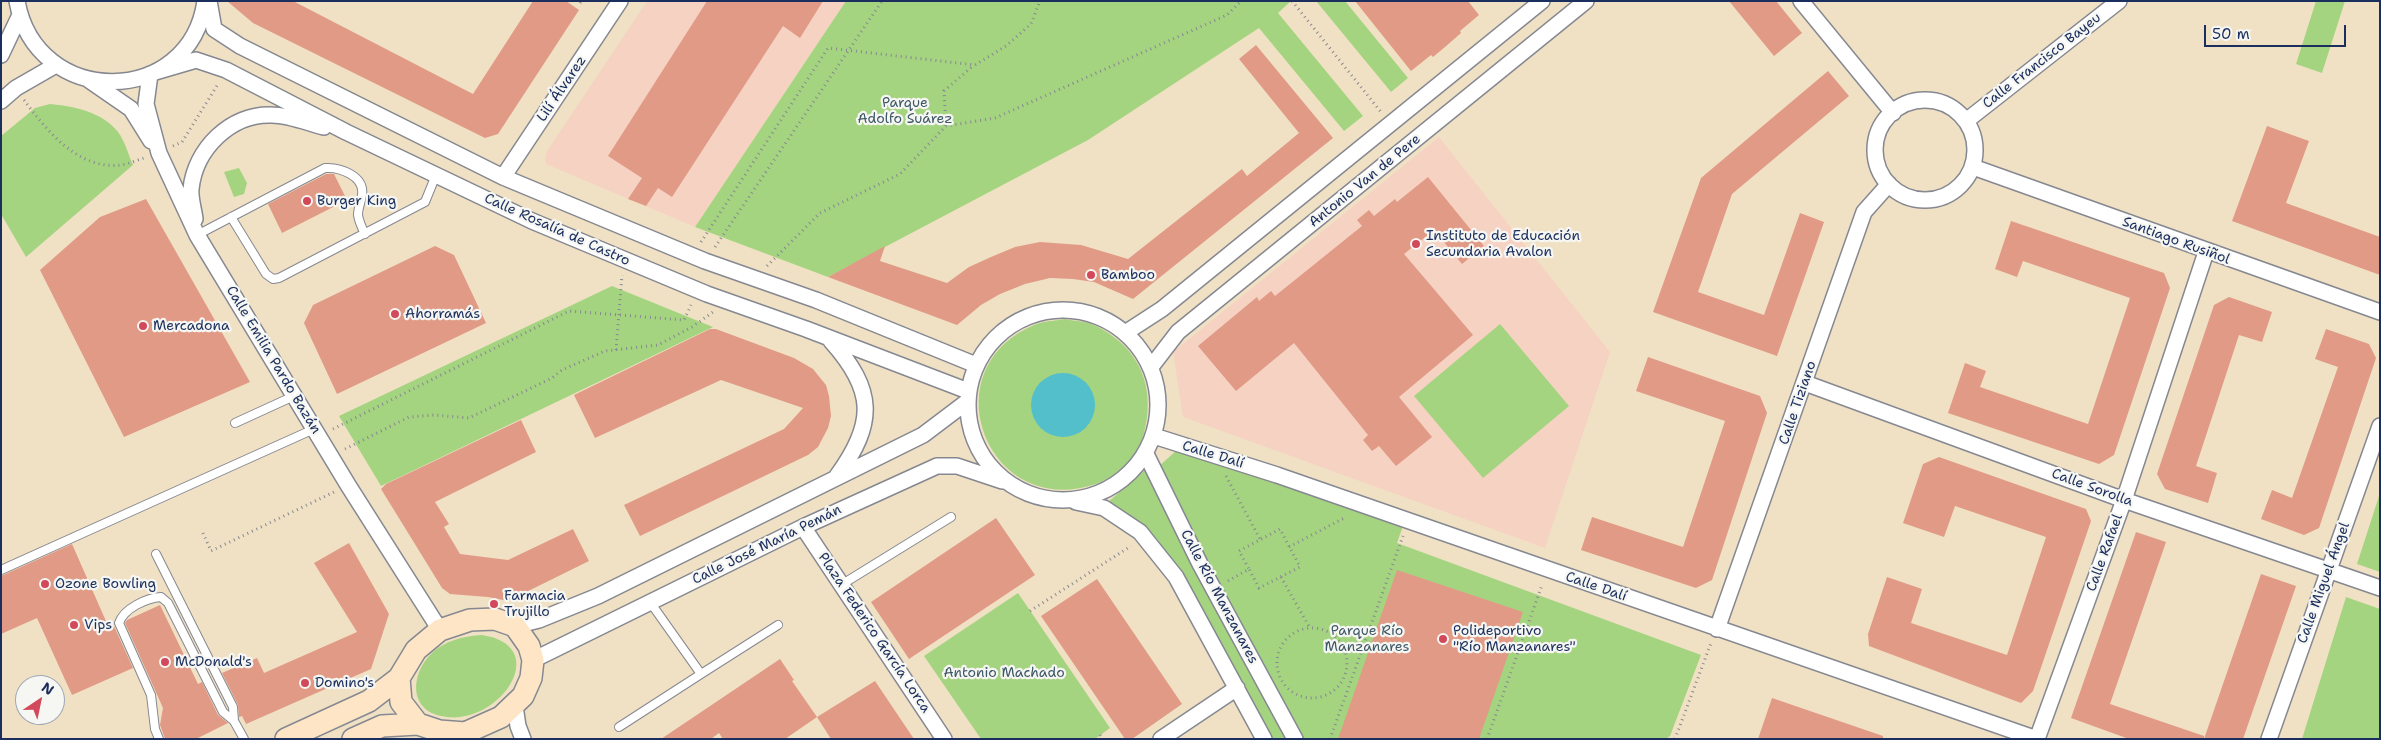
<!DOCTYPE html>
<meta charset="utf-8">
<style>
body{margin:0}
#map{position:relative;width:2381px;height:740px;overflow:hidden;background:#f0e1c4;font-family:"Shantell Sans",sans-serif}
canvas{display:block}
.frame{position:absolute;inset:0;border:2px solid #1b2f5e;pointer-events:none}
.north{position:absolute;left:15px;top:675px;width:50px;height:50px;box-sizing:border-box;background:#f6f6f2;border:1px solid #9ea6b7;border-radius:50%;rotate:34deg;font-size:14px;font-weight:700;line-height:20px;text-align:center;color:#1b2f5e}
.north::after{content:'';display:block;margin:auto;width:18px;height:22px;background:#d1495b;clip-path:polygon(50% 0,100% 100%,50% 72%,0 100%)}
.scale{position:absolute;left:2204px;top:25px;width:142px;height:22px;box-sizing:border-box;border:2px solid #1b2f5e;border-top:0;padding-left:6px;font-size:15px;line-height:18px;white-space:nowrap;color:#1b2f5e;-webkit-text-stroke:4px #f6f6f2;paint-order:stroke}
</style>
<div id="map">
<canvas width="2381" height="740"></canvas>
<div class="frame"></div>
<div class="north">N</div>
<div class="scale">50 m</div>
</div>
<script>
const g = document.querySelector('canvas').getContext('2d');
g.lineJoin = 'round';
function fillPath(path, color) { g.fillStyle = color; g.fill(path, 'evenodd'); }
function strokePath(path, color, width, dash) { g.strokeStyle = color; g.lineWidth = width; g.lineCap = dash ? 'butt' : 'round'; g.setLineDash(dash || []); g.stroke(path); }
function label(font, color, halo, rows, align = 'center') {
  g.font = font + ' "Shantell Sans",sans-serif'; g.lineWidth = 4.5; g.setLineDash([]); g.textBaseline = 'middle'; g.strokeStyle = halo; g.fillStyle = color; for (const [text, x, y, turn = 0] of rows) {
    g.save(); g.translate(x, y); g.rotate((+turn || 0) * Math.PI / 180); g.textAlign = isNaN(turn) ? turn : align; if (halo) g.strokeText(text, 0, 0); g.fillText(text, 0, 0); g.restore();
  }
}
const built = new Path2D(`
 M647 1H846L695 227 546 164 545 160 547 151Z
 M1439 137 1610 352 1545 548 1183 417 1173 352Z`);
const green = new Path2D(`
 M846 1H1291L1278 13 1363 116 1344 131 1259 28 1088 140 828 277 695 227Z
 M1316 1H1345L1408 78 1391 92Z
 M2316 1H2345L2322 73 2296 64Z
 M50 104C73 106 103 112 118 132 125 141 128 154 133 165L26 257 1 214V136L35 108Z
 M239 168 247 183 244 194 234 197 224 172Z
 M612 286 713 327 381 486 339 416Z
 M1064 319C1074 321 1085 321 1094 325 1141 347 1157 389 1143 437 1137 458 1115 477 1096 484 987 521 929 369 1034 325 1043 321 1055 321 1064 319Z
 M1500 324 1569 406 1483 478 1414 396Z
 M1177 450 1404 523 1397 543 1701 655 1670 736 1666 739H1301L1158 467Z
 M1146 469 1291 739H1268L1158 540 1107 503Z
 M2380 493V572L2357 564Z
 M1018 593 1110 728 1095 739H981L924 656Z
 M2346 597 2380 609V739H2302Z
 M482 635C555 646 498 729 441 716 404 708 413 665 438 648 452 639 465 636 482 635Z`);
const water = new Path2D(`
 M1031 405a32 32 0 1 1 64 0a32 32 0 1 1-64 0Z`);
const building = new Path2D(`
 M227 1H293L473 94 533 1H566L579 10 498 134 485 138 253 23Z
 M707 1H823L800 38 783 26 672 197 658 188 646 206 628 199 642 178 608 156Z
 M1355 1H1468L1479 15 1460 31 1461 33 1445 47 1433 57 1431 55 1411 71Z
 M1729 1H1776L1802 33 1774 56Z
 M1256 45 1333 138 1133 299 1094 282 1073 279 1050 278 1025 284 1000 294 981 305 957 325 828 277 885 246 880 261 947 283 969 267 991 257 1015 247 1040 242 1081 245 1128 259 1242 169 1247 176 1299 133 1239 59Z
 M1828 71 1849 96 1732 194 1698 292 1764 315 1800 213 1824 222 1777 356 1653 312 1701 178Z
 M2267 126 2309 141 2286 203 2380 237V275L2232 221Z
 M326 174H334L347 200 282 233 268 204Z
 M1428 177 1484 246 1462 264 1434 230 1404 254 1473 335 1399 397 1432 437 1396 466 1379 446 1372 451 1363 440 1368 435 1294 343 1236 391 1198 346 1257 297 1259 301 1271 291 1275 296 1362 226 1357 220 1369 210 1374 216 1395 199 1397 202Z
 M146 199 250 382 124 437 40 270 100 217Z
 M2011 221 2164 273 2170 288 2114 455 2099 464 1948 413 1965 363 1986 371 1980 387 2088 424 2130 298 2023 261 2017 277 1995 269Z
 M435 246 454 255 486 323 337 394 304 323 313 305Z
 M2229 297 2272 312 2262 342 2239 335 2196 466 2217 473 2208 503 2165 489 2157 474 2214 305Z
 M710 329H716L794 358 813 369 826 385 829 396 831 416 828 428 818 447 808 455 640 536 624 505 784 429 803 408 721 380 595 438 574 395Z
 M2326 329 2369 344 2376 358 2319 528 2304 535 2261 519 2272 490 2292 498 2338 367 2315 359Z
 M1648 357 1760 396 1767 413 1712 580 1696 588 1581 550 1592 517 1683 547 1725 421 1636 391Z
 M521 420 536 452 435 502 449 524 444 527 460 554 508 560 573 529 589 561 508 601 488 597 450 594 442 588 381 489 386 484Z
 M1939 457 2086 509 2091 521 2033 691 2021 703 1869 646 1868 634 1887 577 1922 589 1911 623 2007 655 2046 537 1955 506 1944 537 1903 523 1923 464Z
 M996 518 1035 575 909 659 871 602Z
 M2136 532 2166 542 2110 704 2204 736V739H2129L2071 718Z
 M349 543 389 614 371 669 246 724 242 716 239 717 238 705 222 673 257 658 264 673 357 632 314 563Z
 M72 544 109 628 114 626 133 668 72 695 37 618 1 634V576Z
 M1397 570 1523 612 1479 739H1338Z
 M2261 574 2296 586 2243 739H2204Z
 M1097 579 1182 704 1132 739H1125L1041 616Z
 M160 605 198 684 202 682 218 715 228 723 196 739H165L160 725 163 708 125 623 127 620Z
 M780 659 794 680 792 681 817 717 785 739H723L719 733 711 739H661Z
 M875 681 914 739H831L817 717Z
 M1772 698 1883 736V739H1758Z`);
const path = new Path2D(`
 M1292 1 1381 112
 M580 3 581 1
 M24 100C47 131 78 170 121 165 129 164 137 160 144 158
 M946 126 944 91 974 65
 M173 146 182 142 218 84
 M701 242 828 48 975 65 1006 46 1031 24 1040 1
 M715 247 882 1
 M767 266 820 213 900 174 946 126 995 118 1227 15 1241 1
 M616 350 622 275
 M333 429 569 311 684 320 691 305
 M345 449 409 417 434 415 469 418 552 378 562 370 605 351 658 345 692 327 713 312
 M1226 476 1260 539
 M203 533 211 551 334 492
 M1289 547 1346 517
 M1281 577 1310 628
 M1228 581 1249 569 1259 588 1300 567 1280 529 1239 551 1249 569
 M1030 611 1131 546
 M1277 663a35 35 0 1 1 70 0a35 35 0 1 1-70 0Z
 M1100 735 1102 739
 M1330 739 1403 536
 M1487 739 1542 585
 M1675 739 1711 643`);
const lane = new Path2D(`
 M231 217 266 274 273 279 279 278 425 202 436 175
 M197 235 325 168C340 167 365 176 362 195 361 202 358 208 358 215 359 222 362 228 365 234
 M235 423 294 396
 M156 554 233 707 234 721
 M1 570 314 429
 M841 585 951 517
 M650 602 701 674 778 625
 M619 727 701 674
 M159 739 155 729 151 695 119 623C124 608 147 598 161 597L168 603 223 712 234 721 244 739`);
const street = new Path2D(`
 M17 1C36 109 190 108 205 1
 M209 1 214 29 240 46 503 177 705 261 816 300 976 365
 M1801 1 1893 113
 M1 55 19 17
 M155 72 196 60 226 70 346 132 532 221 707 294 806 329 968 391
 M150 74 146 104 159 153 197 235 348 485 440 630
 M89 80 131 109 151 141
 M1875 150a50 50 0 1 1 100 0a50 50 0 1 1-100 0Z
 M1 101 16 88 56 65
 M1966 121 2119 1
 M1973 167 2380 312
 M503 177 620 1
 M195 219C194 210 190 198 191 189 195 149 231 113 272 115 289 115 308 123 324 127
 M968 405a95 95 0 1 1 190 0a95 95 0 1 1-190 0Z
 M1125 333 1162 309 1542 1
 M831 341C875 390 876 423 837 476
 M1151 367 1178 332 1586 1
 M1805 383 2124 500 2380 588
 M1154 436 1277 475 2037 739
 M1146 454 1200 564 1295 739
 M1076 502 1104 508 1140 532 1176 577 1264 739
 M803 527 944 739
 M515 626 539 620 598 596 923 435 968 401
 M1717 629 1864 212 1889 184
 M533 660 803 527 937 466H957L1002 481
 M515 706 518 726 523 739
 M1161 739 1237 688
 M2037 739 2124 500 2206 252
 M2269 739 2380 426`);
const secondary = new Path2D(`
 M495 619 515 626 529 646 533 660 531 678 523 696 501 717 465 733 439 731 418 724 401 702 399 678 416 650 440 630 470 620Z
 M286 739 369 701 399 678
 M353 739 382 726 418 724`);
const markers = [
 [307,201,5,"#d1495b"],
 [1416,244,5,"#d1495b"],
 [1091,275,5,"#d1495b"],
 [395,314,5,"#d1495b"],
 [143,326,5,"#d1495b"],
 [45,584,5,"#d1495b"],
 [494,604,5,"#d1495b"],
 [74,625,5,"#d1495b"],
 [1443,639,5,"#d1495b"],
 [165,662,5,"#d1495b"],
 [305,683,5,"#d1495b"]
];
const streetNames = [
 ["Calle Francisco Bayeu",2042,61,-38],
 ["Lilí Álvarez",562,89,-56],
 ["Antonio Van de Pere",1365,181,-39],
 ["Calle Rosalía de Castro",557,230,24],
 ["Santiago Rusiñol",2176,241,20],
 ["Calle Emilia Pardo Bazán",273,360,59],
 ["Calle Tiziano",1798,403,-71],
 ["Calle Dalí",1213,455,17],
 ["Calle Sorolla",2092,488,20],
 ["Calle José María Pemán",767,545,-26],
 ["Calle Rafael",2105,553,-70],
 ["Calle Miguel Ángel",2324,583,-70],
 ["Calle Dalí",1596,587,19],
 ["Calle Río Manzanares",1219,597,62],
 ["Plaza Federico García Lorca",874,633,56]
];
const parkNames = [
 ["Parque",905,103],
 ["Adolfo Suárez",905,119],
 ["Parque Río",1367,631],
 ["Manzanares",1367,647],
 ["Antonio Machado",1004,673]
];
const poiNames = [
 ["Burger King",317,201],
 ["Instituto de Educación",1426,236],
 ["Secundaria Avalon",1426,252],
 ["Bamboo",1101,275],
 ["Ahorramás",405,314],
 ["Mercadona",153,326],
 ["Ozone Bowling",55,584],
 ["Farmacia",504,596],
 ["Trujillo",504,612],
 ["Vips",84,625],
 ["Polideportivo",1453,631],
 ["\"Río Manzanares\"",1453,647],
 ["McDonald's",175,662],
 ["Domino's",315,683]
];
fillPath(built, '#f6d2c3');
fillPath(green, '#a5d481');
fillPath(water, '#52bfcb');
fillPath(building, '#e19a86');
strokePath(lane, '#868891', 10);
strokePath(street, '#868891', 18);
strokePath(secondary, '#868891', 24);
strokePath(path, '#868891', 3, [1, 4]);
strokePath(lane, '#fff', 8);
strokePath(street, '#fff', 15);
strokePath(secondary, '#fde5c5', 21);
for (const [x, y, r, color] of markers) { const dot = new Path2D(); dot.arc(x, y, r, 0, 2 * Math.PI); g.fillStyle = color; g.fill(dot); strokePath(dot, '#f6f6f2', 2); }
label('14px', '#1b2f5e', '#f6f6f2', streetNames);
label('14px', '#3e5867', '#f6f6f2', parkNames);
label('14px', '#1b2f5e', '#f6f6f2', poiNames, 'left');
</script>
